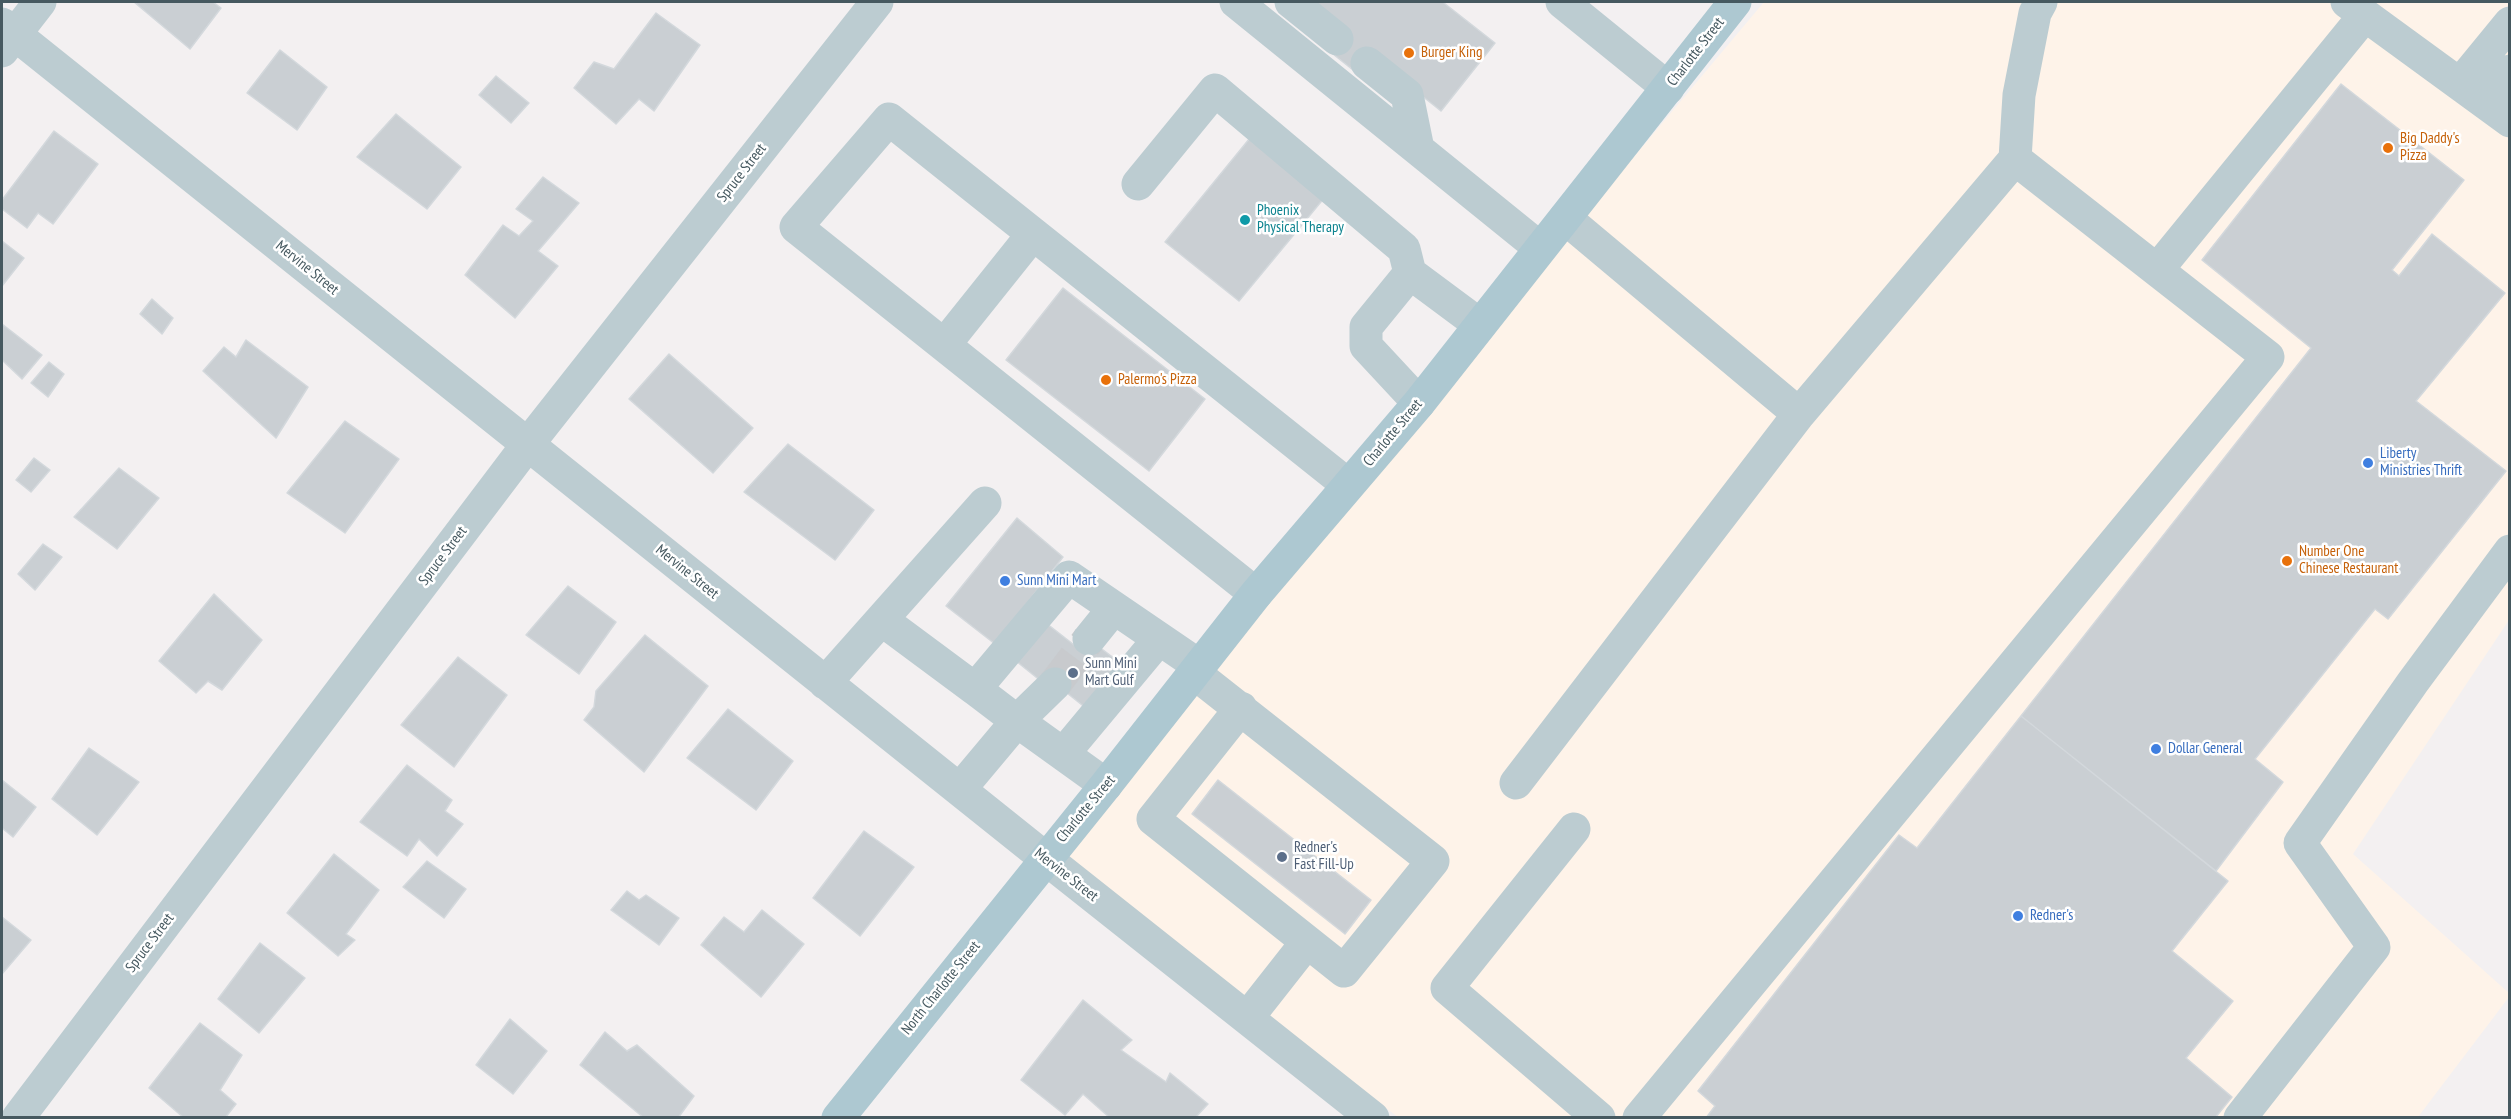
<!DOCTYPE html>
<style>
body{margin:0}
#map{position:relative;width:2511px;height:1119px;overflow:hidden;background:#f3f0f1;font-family:"PT Sans Narrow",sans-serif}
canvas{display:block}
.frame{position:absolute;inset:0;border:3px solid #465960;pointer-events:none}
</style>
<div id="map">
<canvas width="2511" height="1119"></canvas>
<div class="frame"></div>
</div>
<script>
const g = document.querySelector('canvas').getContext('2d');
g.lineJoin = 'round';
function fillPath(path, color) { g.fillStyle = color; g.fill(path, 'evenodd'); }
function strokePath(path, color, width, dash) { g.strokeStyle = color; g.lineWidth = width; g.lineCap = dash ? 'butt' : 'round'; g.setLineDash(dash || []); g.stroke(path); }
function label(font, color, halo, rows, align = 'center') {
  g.font = font + ' "PT Sans Narrow",sans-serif'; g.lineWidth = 5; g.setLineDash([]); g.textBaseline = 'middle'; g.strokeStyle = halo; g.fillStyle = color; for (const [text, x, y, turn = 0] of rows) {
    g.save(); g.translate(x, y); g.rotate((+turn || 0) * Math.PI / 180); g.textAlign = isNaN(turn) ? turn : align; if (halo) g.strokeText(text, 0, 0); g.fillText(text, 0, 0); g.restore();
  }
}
const commercial = new Path2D(`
 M1764 2H2509V620L2353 854 2509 993V997L2418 1117H1398L1045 858Z`);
const building = new Path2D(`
 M134 2H213L221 8 190 49Z
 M1301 2H1445L1444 3 1495 43 1441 111 1372 56 1358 74 1328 50Z
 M656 13 700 45 654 111 639 99 616 124 574 88 594 62 614 69Z
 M280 50 327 87 297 130 247 93Z
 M496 76 529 103 511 123 479 95Z
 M2341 84 2464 180 2392 270 2399 276 2432 234 2505 293 2416 401 2506 471 2388 619 2375 609 2255 759 2283 782 2216 871 2021 716 2311 348 2202 260Z
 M396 114 461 167 427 209 357 157Z
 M54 131 98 164 53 224 38 213 27 228 2 209V200Z
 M1250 138 1325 197 1239 301 1165 242Z
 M543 177 579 203 538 251 558 266 515 318 465 275 503 225 519 236 533 221 516 209Z
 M2 241 24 258 2 286Z
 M1063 288 1205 399 1149 471 1006 360Z
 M152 299 173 318 162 334 140 314Z
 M2 324 42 355 22 379 2 360Z
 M246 340 308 387 276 438 203 371 224 347 236 357Z
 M669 354 753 428 713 473 629 399Z
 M49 362 64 374 48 397 31 383Z
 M345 421 399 459 345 533 287 493Z
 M788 444 874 510 835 560 744 492Z
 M34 458 50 470 31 492 16 480Z
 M119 468 159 498 117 549 74 517Z
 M1017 518 1063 557 995 644 946 606Z
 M43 544 62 557 35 590 18 574Z
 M568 586 616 622 579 674 526 635Z
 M214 594 262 640 222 690 208 681 196 693 159 661Z
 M1046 623 1078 648 1086 637 1123 665 1087 709 1052 681 1047 686 1016 661Z
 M645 635 708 686 644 772 584 720 594 707 596 691Z
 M458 657 507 695 454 767 401 725Z
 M728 709 793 761 756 810 687 758Z
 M2021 716 2228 881 2172 951 2233 1001 2186 1058 2232 1097 2215 1118H1706L1715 1106 1698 1091 1899 835 1917 848Z
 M89 748 139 782 97 835 52 799Z
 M407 765 452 800 445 811 463 824 437 856 419 839 407 856 360 822Z
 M2 780 36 807 13 837 2 828Z
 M1218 780 1371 900 1345 934 1192 814Z
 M864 831 914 867 860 936 813 898Z
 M334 854 379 890 346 934 355 940 338 956 287 913Z
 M427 861 466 889 444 918 403 887Z
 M627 891 639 900 646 895 679 918 659 945 611 910Z
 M762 910 804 944 761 997 701 945 724 917 744 932Z
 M2 917 31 940 2 974Z
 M260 943 305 978 259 1033 218 999Z
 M1083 1000 1132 1040 1121 1050 1166 1082 1170 1073 1208 1104 1195 1118H1110L1083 1094 1065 1115 1021 1080Z
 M510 1019 547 1051 513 1094 476 1065Z
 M200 1023 242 1055 220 1090 236 1104 225 1118H184L149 1088Z
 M605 1032 627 1051 637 1045 694 1096 678 1118H644L580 1065Z`);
const minorTunnel = new Path2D(`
 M1055 684 1089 639`);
const minor = new Path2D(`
 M1236 2 1540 248
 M1291 2 1337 39
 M1562 2 1668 88
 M2347 2 2510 121
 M2 24 1045 858 1373 1118
 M2 51 40 2
 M1367 63 1407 95 1418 149
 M2460 84 2510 23
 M2486 103 2510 71
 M2015 159 2019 95 2035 13 2041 2
 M1138 184 1215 90 1404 249 1410 273
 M2157 270 2365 15
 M945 344 1033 234
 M1419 403 1366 346V327L1410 273 1480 325
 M1256 594 796 227 889 119 1348 485
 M882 620 975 689
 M1089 639 1114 608
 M1193 672 1433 861 1344 971 1153 819 1241 708
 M825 683 985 503
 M1055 684 1017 721 1106 785
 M1064 753 1159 639
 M1516 783 1799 414 1565 218
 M960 789 1017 721 975 689 1069 577 1198 665
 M1574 829 1447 988 1599 1118
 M1248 1017 1307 942
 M18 1118 528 444 877 2
 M1639 1118 2268 357 2015 159 1799 414
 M2240 1118 2374 947 2300 843 2413 682 2510 551`);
const major = new Path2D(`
 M838 1118 1106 785 1256 594 1419 403 1735 2`);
const markers = [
 [1409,53,6,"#e8710a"],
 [2388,148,6,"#e8710a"],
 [1245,220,6,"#0f9aa8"],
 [1106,380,6,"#e8710a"],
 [2368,463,6,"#3f7fe0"],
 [2287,561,6,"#e8710a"],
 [1005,581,6,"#3f7fe0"],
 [1073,673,6,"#5c6f8a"],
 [2156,749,6,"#3f7fe0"],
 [1282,857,6,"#5c6f8a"],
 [2018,916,6,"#3f7fe0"]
];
const streetNames = [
 ["Charlotte Street",1696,52,-52],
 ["Spruce Street",742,173,-52],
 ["Mervine Street",307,268,39],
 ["Charlotte Street",1393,433,-50],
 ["Spruce Street",443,556,-53],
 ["Mervine Street",687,572,39],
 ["Charlotte Street",1086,809,-50],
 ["Mervine Street",1066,875,38],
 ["Spruce Street",150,943,-53],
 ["North Charlotte Street",941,988,-51]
];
const foodNames = [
 ["Burger King",1421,53],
 ["Big Daddy's",2400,139],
 ["Pizza",2400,156],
 ["Palermo's Pizza",1118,380],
 ["Number One",2299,552],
 ["Chinese Restaurant",2299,569]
];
const cultureNames = [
 ["Phoenix",1257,211],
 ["Physical Therapy",1257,228]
];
const shopNames = [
 ["Liberty",2380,454],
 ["Ministries Thrift",2380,471],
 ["Sunn Mini Mart",1017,581],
 ["Dollar General",2168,749],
 ["Redner's",2030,916]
];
const serviceNames = [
 ["Sunn Mini",1085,664],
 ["Mart Gulf",1085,681],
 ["Redner's",1294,848],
 ["Fast Fill-Up",1294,865]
];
fillPath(commercial, '#fef3e9');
fillPath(building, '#cacfd3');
strokePath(building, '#d3d8dc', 1.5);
strokePath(minorTunnel, '#c8cacd', 33, [33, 16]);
strokePath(minor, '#bcccd1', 33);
strokePath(major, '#adc8d1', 33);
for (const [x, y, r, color] of markers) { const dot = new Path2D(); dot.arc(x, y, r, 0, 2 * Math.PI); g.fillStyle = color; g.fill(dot); strokePath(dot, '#fff', 2); }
label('15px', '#465960', '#fff', streetNames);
label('15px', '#c56008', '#fff', foodNames, 'left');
label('15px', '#0d838f', '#fff', cultureNames, 'left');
label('15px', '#366cbe', '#fff', shopNames, 'left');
label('15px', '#4e5e75', '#fff', serviceNames, 'left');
</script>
